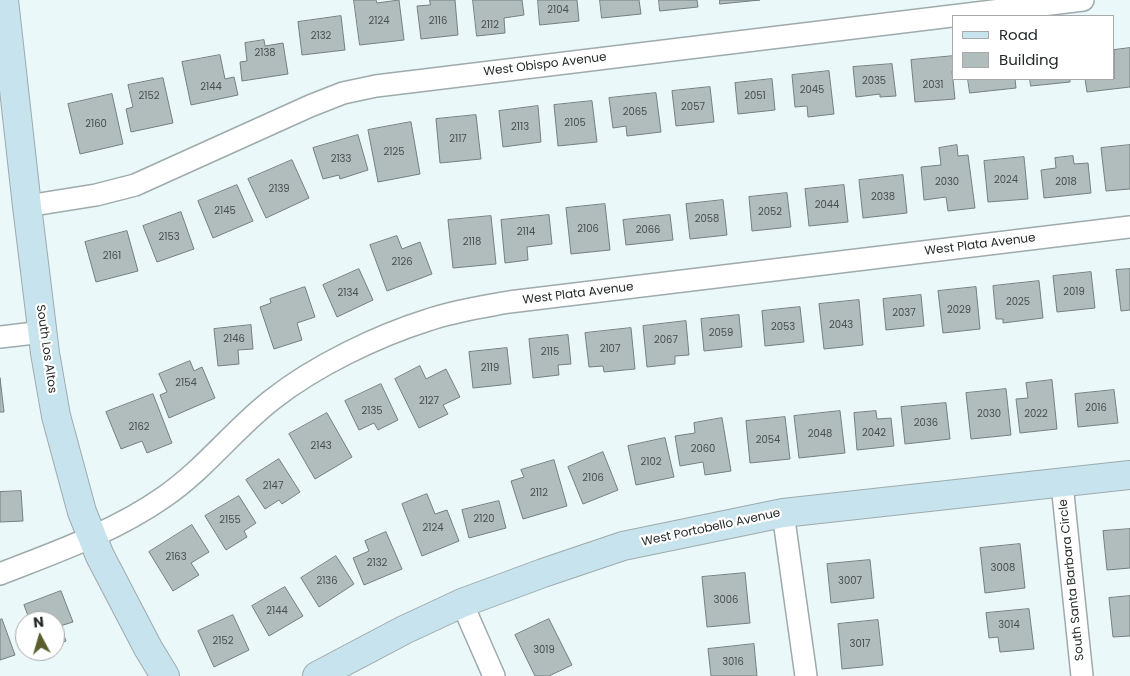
<!DOCTYPE html>
<style>
body{margin:0}
#map{position:relative;width:1130px;height:676px;overflow:hidden;background:#ebf8fa;font-family:Poppins,sans-serif}
canvas{display:block}
.legend{position:absolute;left:952px;top:15px;width:162px;height:65px;box-sizing:border-box;background:#fff;border:1px solid #a8aaaa;margin:0;padding:6px 9px;list-style:none;font-size:15px;color:#252a2a}
.legend li{display:flex;align-items:center;gap:10px;height:25px}
.legend b{width:25px;border:1px solid #a8aaaa}
.north{position:absolute;left:15px;top:611px;width:50px;height:50px;box-sizing:border-box;background:#fff;border:1px solid #a8aaaa;border-radius:50%;rotate:354deg;font-size:14px;font-weight:700;line-height:20px;text-align:center;color:#252a2a}
.north::after{content:'';display:block;margin:auto;width:18px;height:22px;background:#595e2c;clip-path:polygon(50% 0,100% 100%,50% 72%,0 100%)}
</style>
<div id="map">
<canvas width="1130" height="676"></canvas>
<ul class="legend">
<li><b style="height:6px;background:#c7e4ee"></b>Road</li>
<li><b style="height:14px;background:#b1bdbc"></b>Building</li>
</ul>
<div class="north">N</div>
</div>
<script>
const g = document.querySelector('canvas').getContext('2d');
g.lineJoin = 'round';
function fillPath(path, color) { g.fillStyle = color; g.fill(path, 'evenodd'); }
function strokePath(path, color, width, dash) { g.strokeStyle = color; g.lineWidth = width; g.lineCap = dash ? 'butt' : 'round'; g.setLineDash(dash || []); g.stroke(path); }
function label(font, color, halo, rows, align = 'center') {
  g.font = font + ' Poppins,sans-serif'; g.lineWidth = 4.5; g.setLineDash([]); g.textBaseline = 'middle'; g.strokeStyle = halo; g.fillStyle = color; for (const [text, x, y, turn = 0] of rows) {
    g.save(); g.translate(x, y); g.rotate((+turn || 0) * Math.PI / 180); g.textAlign = isNaN(turn) ? turn : align; if (halo) g.strokeText(text, 0, 0); g.fillText(text, 0, 0); g.restore();
  }
}
const building = new Path2D(`
 M354 0H376L377 3 399 0 404 40 360 45Z
 M430 0H455L458 35 421 39 417 6 430 5Z
 M473 0H522L524 15 504 18 505 33 477 36Z
 M538 0H577L579 21 540 25Z
 M600 0H639L641 14 602 18Z
 M659 0H697L698 7 660 11Z
 M720 0H760L720 4Z
 M341 16 345 50 302 55 298 22Z
 M264 40 265 46 283 43 288 74 242 81 240 62 247 61 245 43Z
 M1130 48V87L1087 92 1085 79H1114V50Z
 M220 55 225 79 234 77 238 95 191 105 182 62Z
 M954 56V71H952L955 99 915 102 911 60Z
 M892 64 896 96 880 97V94L856 97 853 67Z
 M829 71 834 114 808 117 807 106 795 107 792 75Z
 M163 78 173 123 131 132 126 109 133 107 128 85Z
 M772 79 775 110 738 114 735 83Z
 M968 79H1015L1016 88 970 93Z
 M1030 79H1070V82L1031 86Z
 M710 87 714 122 676 126 672 91Z
 M656 93 661 132 627 136 626 126 613 128 609 98Z
 M112 94 123 144 80 154 68 104Z
 M592 101 597 142 558 146 554 105Z
 M538 106 541 142 503 147 499 111Z
 M476 115 481 159 440 163 436 119Z
 M411 122 420 174 378 182 368 130Z
 M358 135 368 170 340 179 339 175 323 179 313 148Z
 M957 145 958 156 968 155 975 208 948 211 946 197 924 200 921 167 941 165 939 148Z
 M1130 145V189L1106 191 1101 148Z
 M1073 156 1074 164 1088 163 1091 193 1044 198 1041 170 1056 168 1055 158Z
 M1024 157 1028 199 988 202 984 161Z
 M292 160 309 198 266 218 248 179Z
 M903 175 907 213 863 218 859 180Z
 M237 185 253 221 213 238 198 201Z
 M844 185 848 222 809 226 805 189Z
 M787 193 791 227 752 231 749 197Z
 M723 200 727 235 690 239 686 204Z
 M605 204 610 250 571 254 566 208Z
 M181 212 194 249 157 262 143 226Z
 M549 215 552 244 527 247 528 260 505 263 501 220Z
 M670 215 673 240 626 245 623 220Z
 M491 216 496 264 453 268 448 220Z
 M127 231 138 271 96 282 85 242Z
 M397 236 402 249 420 242 432 274 387 291 370 245Z
 M359 269 373 300 337 317 323 285Z
 M1130 269V310L1121 311 1116 270Z
 M1091 272 1095 308 1057 312 1053 276Z
 M1039 281 1043 318 1003 323V319H996L993 286Z
 M305 287 315 317 297 323 302 340 274 349 260 307 271 303 270 299Z
 M976 287 980 329 943 333 938 291Z
 M921 295 924 326 886 330 883 299Z
 M859 300 863 345 824 349 819 304Z
 M800 307 804 342 765 346 762 311Z
 M739 315 742 347 704 351 701 319Z
 M686 321 689 355 675 356V364L647 367 643 326Z
 M251 325 253 349 238 350 239 364 218 366 214 329Z
 M631 328 635 369 604 372 603 366 589 367 585 333Z
 M568 335 571 364 558 365 559 375 533 378 529 339Z
 M507 348 511 384 473 388 469 352Z
 M190 361 194 371 202 367 215 398 169 418 160 395 167 392 159 374Z
 M420 366 426 379 446 369 460 397 443 405 448 414 419 428 395 379Z
 M0 378 4 412H0Z
 M1052 380 1057 429 1020 433 1016 399 1028 398 1026 383Z
 M381 384 398 420 378 430 374 423 359 430 345 401Z
 M1006 389 1011 435 971 439 966 393Z
 M1114 390 1118 423 1078 427 1075 394Z
 M153 394 172 443 147 453 142 441 121 449 106 412Z
 M946 403 950 439 905 444 901 407Z
 M840 411 845 453 799 458 794 416Z
 M876 411 877 419 891 418 894 446 857 450 854 413Z
 M327 413 352 457 315 479 289 434Z
 M785 417 790 459 750 463 746 421Z
 M722 418 731 471 705 475 703 462 680 466 675 436 695 433 694 423Z
 M665 438 674 477 636 485 628 446Z
 M603 452 618 490 583 504 568 467Z
 M279 459 300 492 282 504 279 500 265 509 246 480Z
 M554 460 567 506 523 519 511 481 524 477 521 470Z
 M21 491 23 521 0 522V492Z
 M427 494 435 514 447 510 459 541 422 556 402 504Z
 M239 496 256 523 244 531 247 537 226 550 205 516Z
 M499 501 506 528 469 538 462 510Z
 M192 525 209 552 191 563 199 575 173 591 149 552Z
 M1130 529V568L1107 570 1103 531Z
 M386 532 402 569 364 585 353 558 369 551 365 541Z
 M1020 544 1025 588 985 593 980 548Z
 M336 556 354 584 319 607 301 578Z
 M870 560 874 598 831 603 827 564Z
 M745 573 750 623 707 627 702 577Z
 M285 587 303 616 269 636 252 606Z
 M61 591 73 622 60 626 66 641 55 645V621H30L24 605Z
 M1130 596V636L1113 637 1109 598Z
 M1029 609 1034 649 1000 652 998 637 989 638 986 613Z
 M233 615 249 650 214 667 198 631Z
 M2 619 15 655 0 660V620Z
 M549 619 572 665 549 676H535L515 635Z
 M878 620 883 665 842 669 838 624Z
 M754 644 757 676H711L708 649Z`);
const street = new Path2D(`
 M27 206 96 195 135 185 310 106 343 93 376 86 1083 0
 M0 337 43 332
 M1062 484 1082 676
 M783 513 806 676
 M0 574C56 552 114 532 164 497 205 469 234 429 273 399 315 366 377 336 428 320 454 311 482 307 509 302L1130 227
 M462 603 494 676`);
const secondary = new Path2D(`
 M4 0 27 206 45 353 56 416 82 512 100 556 148 648 165 676
 M317 676 404 630 462 603 543 573 623 546 783 513 1130 475`);
const numberNames = [
 ["2104",558,10],
 ["2124",379,21],
 ["2116",438,21],
 ["2112",490,25],
 ["2132",321,36],
 ["2138",265,53],
 ["2035",874,81],
 ["2031",933,85],
 ["2144",211,87],
 ["2045",812,90],
 ["2152",149,96],
 ["2051",755,96],
 ["2057",693,107],
 ["2065",635,112],
 ["2105",575,123],
 ["2160",96,124],
 ["2113",520,127],
 ["2117",458,139],
 ["2125",394,152],
 ["2133",341,159],
 ["2024",1006,180],
 ["2030",947,182],
 ["2018",1066,182],
 ["2139",279,189],
 ["2038",883,197],
 ["2044",827,205],
 ["2145",225,211],
 ["2052",770,212],
 ["2058",707,219],
 ["2106",588,229],
 ["2066",648,230],
 ["2114",526,232],
 ["2153",169,237],
 ["2118",472,242],
 ["2161",112,256],
 ["2126",402,262],
 ["2019",1074,292],
 ["2134",348,293],
 ["2025",1018,302],
 ["2029",959,310],
 ["2037",904,313],
 ["2043",841,325],
 ["2053",783,327],
 ["2059",721,333],
 ["2146",234,339],
 ["2067",666,340],
 ["2107",610,349],
 ["2115",550,352],
 ["2119",490,368],
 ["2154",186,383],
 ["2127",429,401],
 ["2016",1096,408],
 ["2135",372,411],
 ["2030",989,414],
 ["2022",1036,414],
 ["2036",926,423],
 ["2162",139,427],
 ["2042",874,433],
 ["2048",820,434],
 ["2054",768,440],
 ["2143",321,446],
 ["2060",703,449],
 ["2102",651,462],
 ["2106",593,478],
 ["2147",273,486],
 ["2112",539,493],
 ["2120",484,519],
 ["2155",230,520],
 ["2124",433,528],
 ["2163",176,557],
 ["2132",377,563],
 ["3008",1003,568],
 ["2136",327,581],
 ["3007",850,581],
 ["3006",726,600],
 ["2144",277,611],
 ["3014",1009,625],
 ["2152",223,641],
 ["3017",860,644],
 ["3019",544,650],
 ["3016",733,662]
];
const streetNames = [
 ["West Obispo Avenue",545,65,-7],
 ["West Plata Avenue",980,245,-7],
 ["West Plata Avenue",578,294,-7],
 ["South Los Altos",46,349,82],
 ["West Portobello Avenue",711,528,-12],
 ["South Santa Barbara Circle",1072,580,-96]
];
fillPath(building, '#b1bdbc');
strokePath(building, '#74807f', 1);
strokePath(street, '#9eaaac', 24);
strokePath(secondary, '#9eaaac', 30);
strokePath(street, '#fff', 21);
strokePath(secondary, '#c7e4ee', 28);
label('10px', '#484f4e', null, numberNames);
label('12px', '#252a2a', '#fff', streetNames);
</script>
